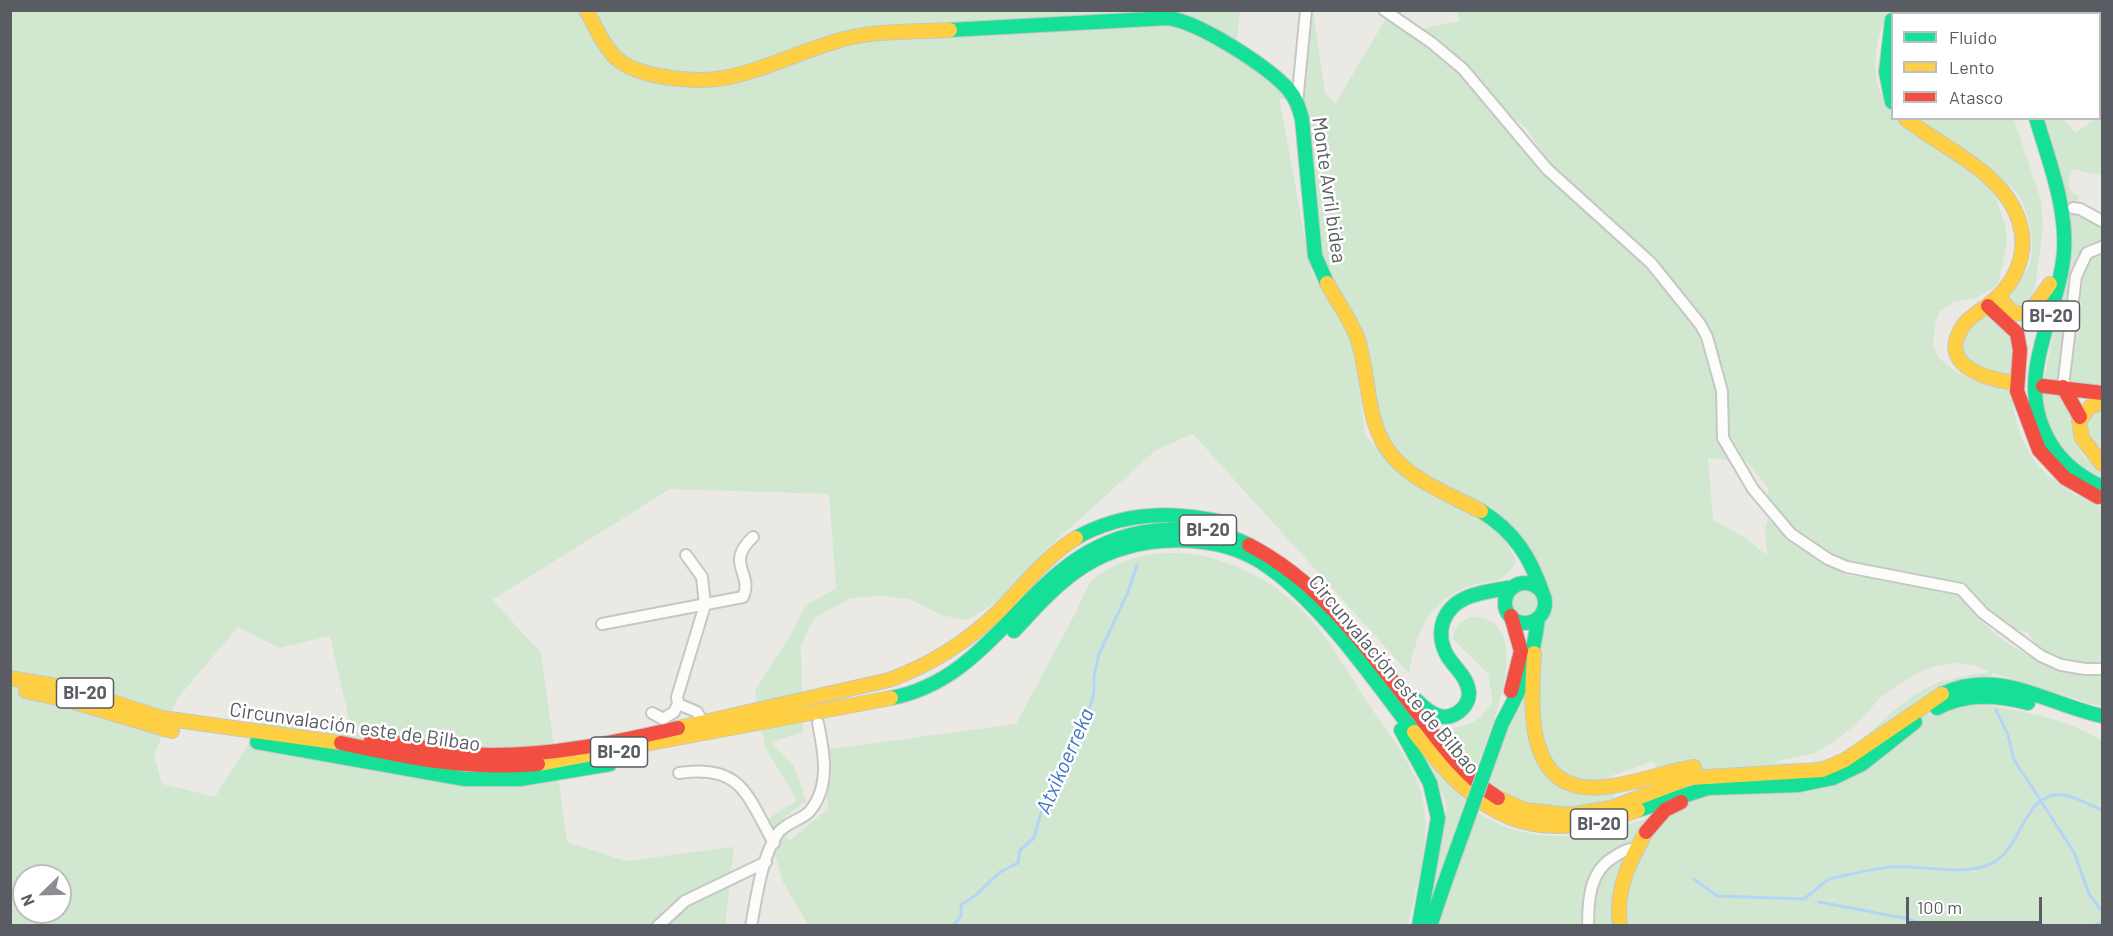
<!DOCTYPE html>
<meta charset="utf-8">
<style>
body{margin:0}
#map{position:relative;width:2113px;height:936px;overflow:hidden;background:#eae9e4;font-family:Barlow,sans-serif}
canvas{display:block}
.frame{position:absolute;inset:0;border:12px solid #595c62;pointer-events:none}
.legend{position:absolute;left:1891px;top:12px;width:210px;height:108px;box-sizing:border-box;background:#fff;border:2px solid #bdbec0;margin:0;padding:8px 10px;list-style:none;font-size:18px;color:#595c62}
.legend li{display:flex;align-items:center;gap:12px;height:30px}
.legend b{width:30px;border:2px solid #bdbec0}
.north{position:absolute;left:12px;top:864px;width:60px;height:60px;box-sizing:border-box;background:#fff;border:2px solid #bdbec0;border-radius:50%;rotate:247deg;font-size:16px;font-weight:700;line-height:24px;text-align:center;color:#595c62}
.north::after{content:'';display:block;margin:auto;width:21px;height:27px;background:#8c8d90;clip-path:polygon(50% 0,100% 100%,50% 72%,0 100%)}
.scale{position:absolute;left:1906px;top:897px;width:136px;height:27px;box-sizing:border-box;border:3px solid #595c62;border-top:0;padding-left:8px;font-size:18px;line-height:21px;white-space:nowrap;color:#595c62;-webkit-text-stroke:4px #fff;paint-order:stroke}
</style>
<div id="map">
<canvas width="2113" height="936"></canvas>
<div class="frame"></div>
<ul class="legend">
<li><b style="height:8px;background:#16e098"></b>Fluido</li>
<li><b style="height:8px;background:#ffcf43"></b>Lento</li>
<li><b style="height:8px;background:#f24e42"></b>Atasco</li>
</ul>
<div class="north">N</div>
<div class="scale">100 m</div>
</div>
<script>
const g = document.querySelector('canvas').getContext('2d');
g.lineJoin = 'round';
function fillPath(path, color) { g.fillStyle = color; g.fill(path, 'evenodd'); }
function strokePath(path, color, width, dash) { g.strokeStyle = color; g.lineWidth = width; g.lineCap = dash ? 'butt' : 'round'; g.setLineDash(dash || []); g.stroke(path); }
function label(font, color, halo, rows, align = 'center') {
  g.font = font + ' Barlow,sans-serif'; g.lineWidth = 5; g.setLineDash([]); g.textBaseline = 'middle'; g.strokeStyle = halo; g.fillStyle = color; for (const [text, x, y, turn = 0] of rows) {
    g.save(); g.translate(x, y); g.rotate((+turn || 0) * Math.PI / 180); g.textAlign = isNaN(turn) ? turn : align; if (halo) g.strokeText(text, 0, 0); g.fillText(text, 0, 0); g.restore();
  }
}
const green = new Path2D(`
 M1456 10 1887 11C1878 34 1871 65 1879 89 1883 100 1892 107 1892 118L1899 119 1994 191 2006 229 2007 243 1998 284 1977 298 1953 302 1939 312C1931 339 1928 353 1954 370 1972 382 1989 385 2012 388 2014 451 2045 485 2102 507V662H2069L2058 655 2039 652 2028 632C1990 629 1986 598 1959 583L1854 565 1838 559 1801 538 1768 503V488L1746 461 1740 460 1727 437 1721 371 1707 326 1658 265 1552 169 1528 130 1509 114 1461 60 1421 29 1460 21Z
 M2033 10 2102 11V173L2099 175 2072 169 2068 185 2072 193 2078 195 2079 201 2069 205 2042 119H2064L2076 133 2095 119 2100 118V14H2032Z
 M10 11H1240L1236 45 1302 99 1313 11 1325 93 1335 104 1387 17 1432 48 1455 69 1648 264 1696 325 1711 360 1732 460 1708 458 1713 520 1742 536 1767 555 1765 529 1768 519 1794 545 1848 576 1888 578 1960 593C1966 600 1970 609 1976 616 2011 652 2053 673 2102 673V707L1992 673 1987 705C2024 711 2070 720 2102 741V925H1433L1476 811C1533 852 1607 836 1668 810L1654 761 1600 780 1586 781 1559 772 1536 735 1542 622 1548 606V596L1530 551 1391 449 1326 271 1320 242 1307 110 1279 97 1311 271 1354 347 1365 435 1402 474 1481 520 1504 537 1516 561C1502 587 1493 578 1470 586 1428 600 1416 634 1409 673L1193 434 1156 450 1040 555C1029 586 993 604 966 620L941 615 909 599 880 596 851 598 814 618 801 645 803 732 771 742 794 766 806 801 778 823 789 841 828 809 823 750 1016 724C1036 687 1056 649 1076 612 1081 602 1087 584 1096 577 1164 527 1261 562 1311 620 1333 644 1349 676 1367 702 1385 729 1408 756 1419 787 1435 829 1417 884 1408 925H808L783 882 765 821 797 800 765 747 755 690 789 638 805 606 836 588 829 494 670 489 492 600 541 653 567 842 626 861 734 847 725 925H11ZM238 627 279 648 330 636 350 724 268 713 215 797 162 784 154 755 176 700ZM1956 663 1975 665 1990 672C1970 676 1948 677 1928 687 1865 721 1863 771 1773 762L1815 753 1830 744 1854 726 1882 696 1915 674 1935 666ZM24 876H60V912H24Z
 M1914 119H2014L2041 200 2043 227 2035 288 2030 299 2015 308 2010 303C2009 291 2024 278 2029 266 2038 243 2027 190 2002 181Z
 M2079 212 2102 224V244L2086 251 2078 258 2059 380 2044 378 2070 255 2071 213Z
 M2102 254V387L2071 381V358L2080 309 2084 265 2089 259Z
 M1988 317 2012 339V375L1990 372 1965 359C1959 340 1968 321 1988 317Z
 M2042 391C2083 397 2065 421 2078 448 2083 458 2093 465 2102 470V482L2076 467 2045 426Z
 M2102 406V459L2085 437 2088 411Z
 M1513 603a12 12 0 1 1 24 0a12 12 0 1 1-24 0Z
 M1470 617C1542 615 1488 738 1474 773L1455 754C1456 744 1451 739 1453 728 1474 724 1482 719 1493 700L1488 674 1452 638 1458 624Z
 M1529 683 1540 764 1615 792 1613 799 1581 807H1530L1485 784 1512 715Z
 M1420 749 1465 801 1429 906 1447 806 1435 775Z`);
const stream = new Path2D(`
 M1996 710 2008 735 2014 760 2039 798
 M2042 803 2074 852 2089 894 2102 911
 M1694 879 1717 896 1806 899
 M1829 879C1850 874 1871 869 1892 867 1925 865 1957 876 1988 865 2024 852 2021 790 2064 795 2077 797 2090 806 2102 810
 M1804 899 1829 879
 M1819 902 1909 919 1927 926
 M953 926 961 916V905L976 895 1000 872 1018 863 1020 850 1034 838 1045 798 1059 782 1084 727 1094 693V676L1099 654 1128 592 1137 565
 M2093 926 2102 921`);
const street = new Path2D(`
 M1384 10 1432 43 1463 69 1547 169 1651 263 1700 324 1707 337 1722 391 1723 438 1753 489 1791 534 1828 559 1847 567 1961 589 1983 613 2041 656 2061 665 2085 669H2102
 M1297 103 1306 10
 M2073 208 2080 209 2102 221
 M2063 387 2076 276 2087 253 2102 247
 M686 555 702 577 705 605 677 697 678 704 697 712 703 723
 M602 624 743 597C754 573 724 564 753 537
 M652 713 663 719 674 712 678 704
 M679 773C742 764 746 794 774 843
 M658 926 685 901 766 862
 M751 926C757 896 761 858 778 833 785 823 801 820 809 812 831 787 824 752 818 723
 M1588 926C1588 898 1590 871 1614 857 1622 852 1628 848 1637 849`);
const fast = new Path2D(`
 M2029 14 2030 10
 M1892 20 1886 72 1892 102
 M950 30 1168 18C1199 22 1267 66 1288 89 1296 98 1299 108 1302 119L1315 256 1327 283
 M2036 118C2049 161 2067 207 2064 252 2059 312 2017 372 2044 431 2055 457 2076 475 2102 487
 M1481 511C1515 532 1530 557 1543 594
 M1076 538C1123 511 1174 511 1226 523
 M1505 603a20 20 0 1 1 40 0a20 20 0 1 1-40 0Z
 M1014 631C1035 608 1057 583 1084 566 1137 533 1218 530 1270 568 1324 607 1373 679 1414 732
 M1942 694C1998 667 2047 704 2102 716
 M891 698C1008 676 1031 537 1164 530 1193 529 1222 531 1249 545
 M1415 699C1428 712 1445 726 1462 709 1466 705 1469 699 1469 693 1468 678 1456 669 1448 657 1442 647 1439 634 1443 622 1453 593 1487 592 1513 587
 M1937 708C1967 693 1996 695 2028 703
 M1502 723C1523 685 1533 661 1538 618
 M1401 730 1430 783 1438 818 1419 926
 M257 742 465 779H520L610 764
 M1638 810 1708 788 1799 785 1833 778 1862 764 1915 722
 M1430 926 1445 882`);
const slow = new Path2D(`
 M586 10C595 25 602 44 615 57 636 78 695 83 724 78 762 71 799 52 837 41 872 30 913 32 950 30
 M1905 118C1943 149 2003 171 2019 221 2030 254 2014 286 1988 305 1979 312 1969 317 1963 326 1938 363 1980 377 2009 382
 M1327 283C1337 302 1351 320 1358 340 1371 380 1364 424 1394 458 1416 482 1452 496 1481 511
 M1999 297 2013 313 2025 314 2032 309 2050 284
 M2102 402 2090 407 2079 421 2082 438 2102 464
 M1534 653C1531 706 1523 796 1604 787 1635 784 1664 772 1694 767
 M10 678 72 689 162 718 341 743
 M26 691 71 701 172 731
 M678 728 889 680C930 665 967 642 999 611 1024 586 1045 557 1076 538
 M1414 732C1482 819 1528 847 1638 810
 M538 764 891 698
 M1498 798 1525 810 1569 815 1611 808 1690 778 1822 770 1845 760 1942 694
 M1620 926C1615 890 1629 862 1646 832`);
const jam = new Path2D(`
 M1988 306 2017 333 2020 350 2017 391 2039 450 2065 478 2098 497
 M2043 386 2102 393
 M2063 387 2080 417
 M1249 545C1323 583 1369 651 1419 715 1442 745 1465 777 1498 798
 M1511 616 1521 651 1511 691
 M371 738C410 745 449 754 488 755 551 756 617 742 678 728
 M341 743C411 758 465 770 538 764
 M1646 832 1665 810 1681 802`);
const fastBridge = new Path2D(`
 M1445 882 1502 723`);
const shields = [
 [2051,316,57],
 [1208,530,57],
 [85,693,57],
 [619,752,57],
 [1599,824,57]
];
const shieldNames = [
 ["BI-20",2051,316],
 ["BI-20",1208,530],
 ["BI-20",85,693],
 ["BI-20",619,752],
 ["BI-20",1599,824]
];
const streetNames = [
 ["Monte Avril bidea",1329,190,82],
 ["Circunvalación este de Bilbao",1394,675,50],
 ["Circunvalación este de Bilbao",355,727,8]
];
const waterNames = [
 ["Atxikoerreka",1065,761,-66]
];
fillPath(green, '#d1e7d0');
strokePath(stream, '#b5d5f7', 3);
strokePath(street, '#c6c6c4', 14);
strokePath(fast, '#c6c6c6', 16);
strokePath(slow, '#c6c6c6', 16);
strokePath(jam, '#c6c6c6', 16);
strokePath(street, '#fcfcfb', 10);
strokePath(fast, '#16e098', 14);
strokePath(slow, '#ffcf43', 14);
strokePath(jam, '#f24e42', 14);
strokePath(fastBridge, '#c6c6c6', 16, []);
strokePath(fastBridge, '#16e098', 14);
for (const [x, y, w] of shields) { const box = new Path2D(); box.roundRect(x - w / 2, y - 15, w, 30, 4.5); g.fillStyle = '#fff'; g.fill(box); strokePath(box, '#595c62', 1.5); }
label('bold 18px', '#595c62', null, shieldNames);
label('20px', '#595c62', '#fff', streetNames);
label('italic 21px', '#4175c3', '#fff', waterNames);
</script>
